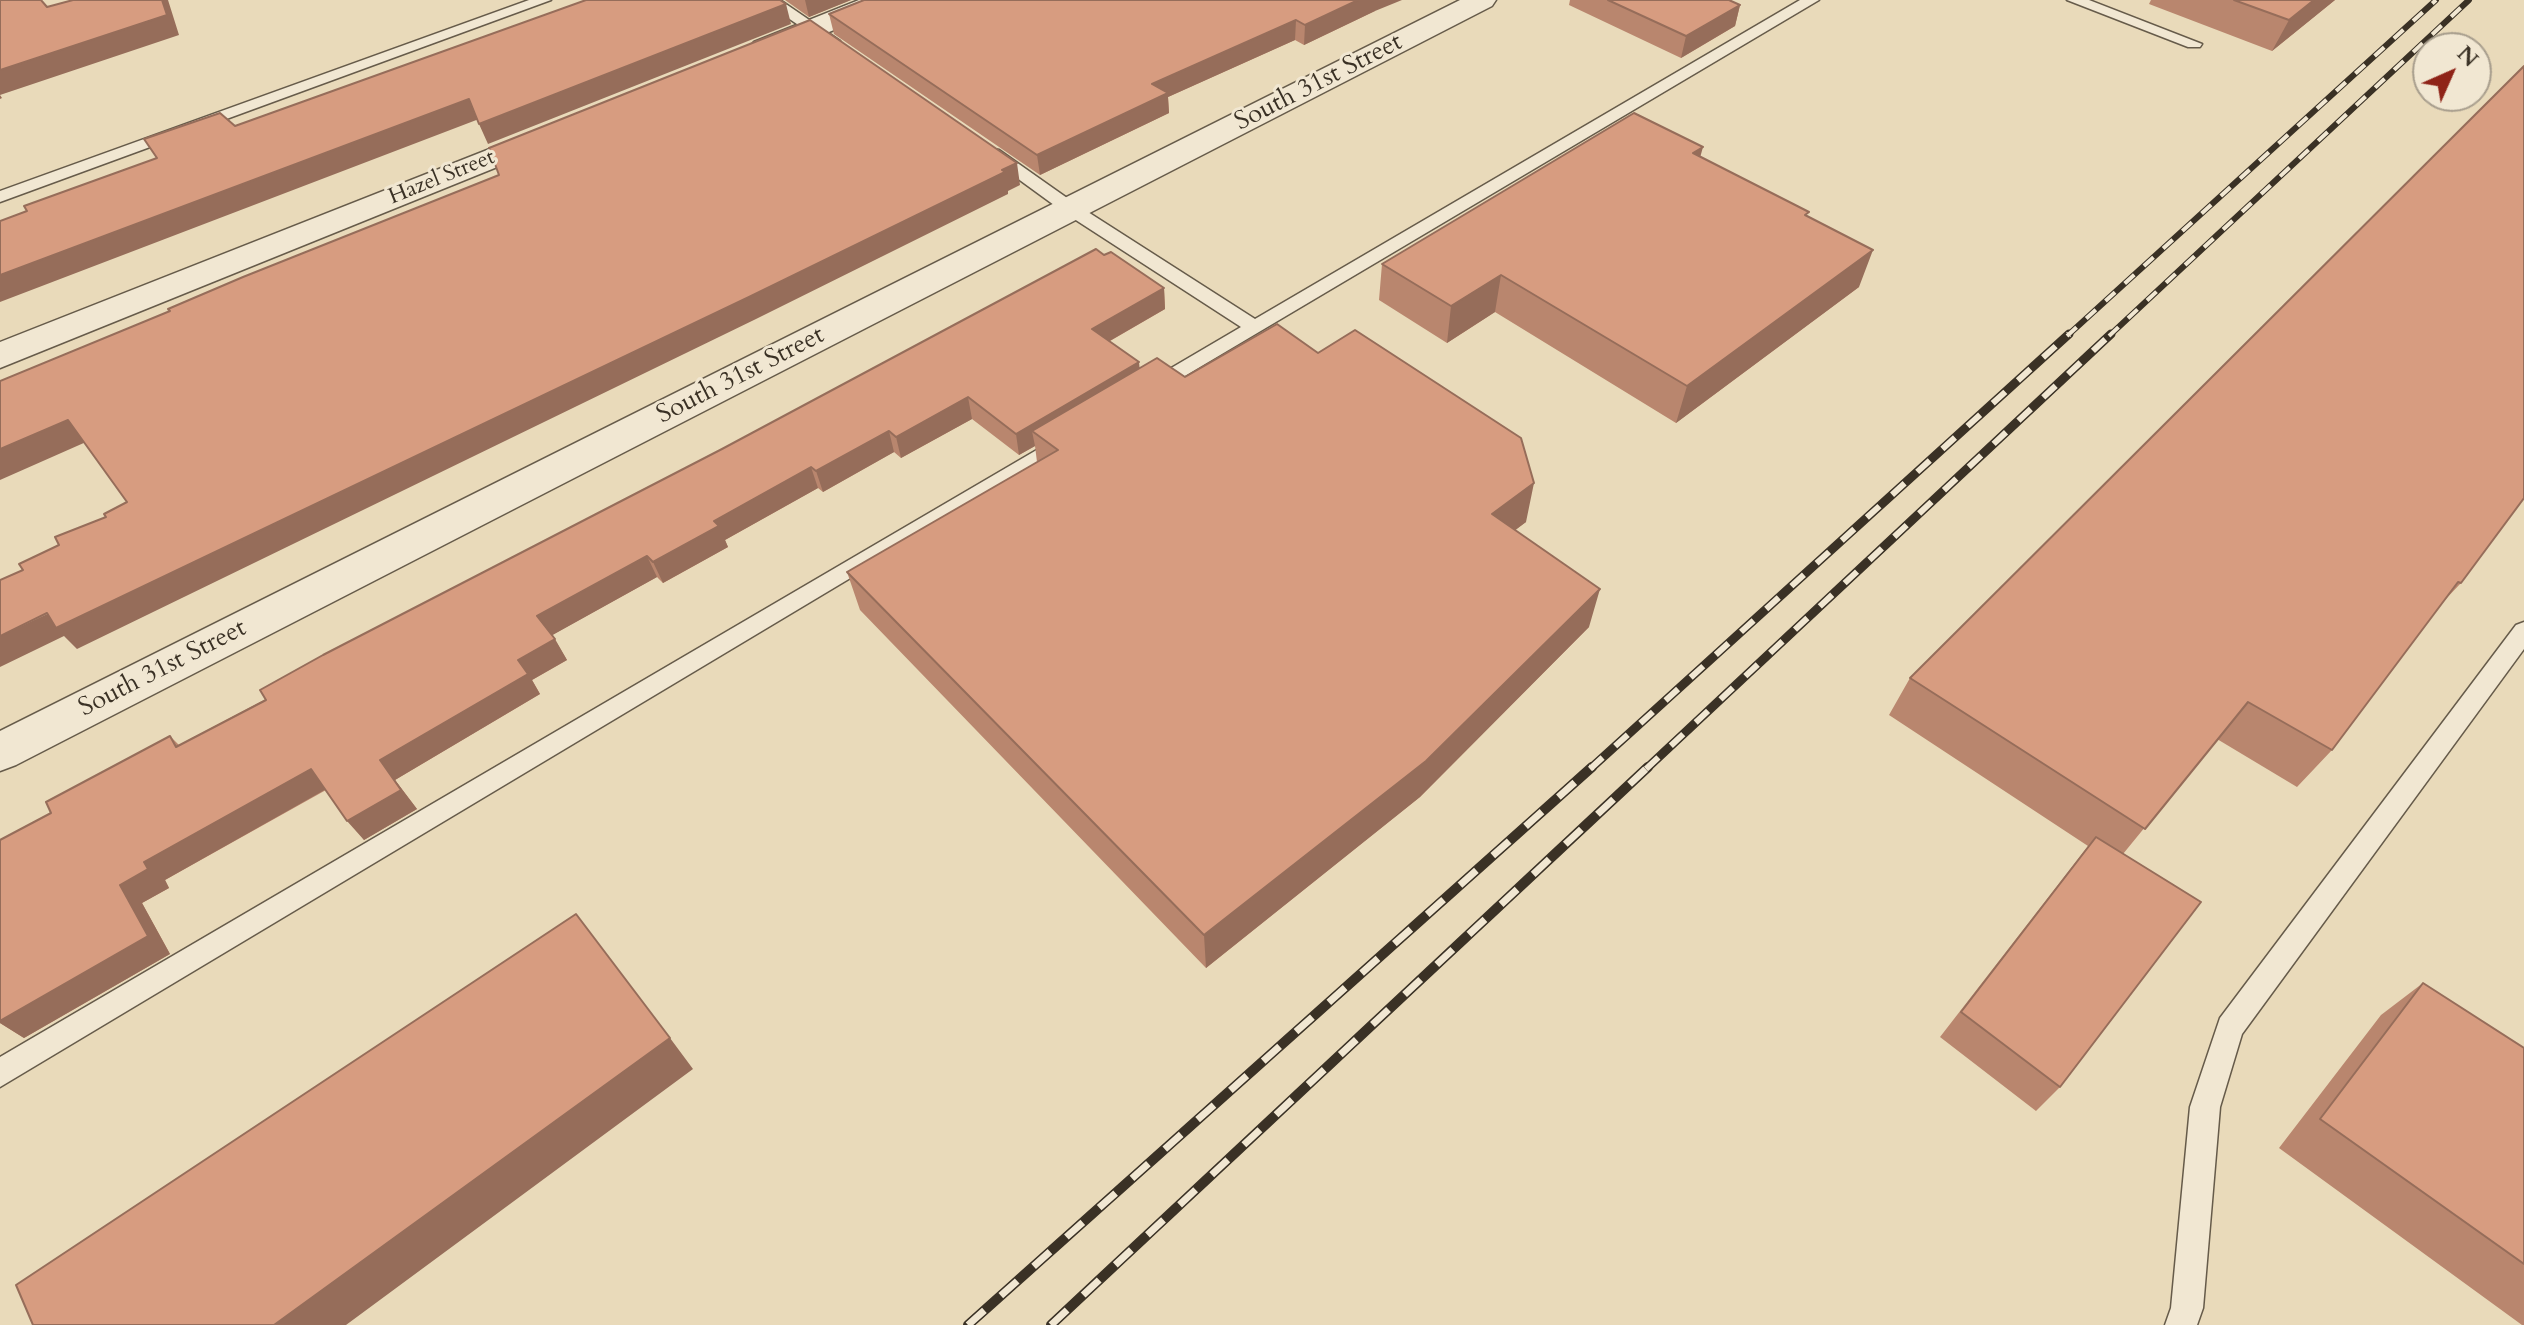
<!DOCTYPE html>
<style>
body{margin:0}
#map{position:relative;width:2524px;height:1325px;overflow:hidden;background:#e9daba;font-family:Cardo,serif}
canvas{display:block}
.north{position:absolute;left:2412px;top:32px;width:80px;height:80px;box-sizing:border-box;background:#f1e7d2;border:2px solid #a89e8d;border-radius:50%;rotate:45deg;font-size:22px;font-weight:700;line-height:32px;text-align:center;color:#3a3125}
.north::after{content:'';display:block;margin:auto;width:28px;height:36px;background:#8f2418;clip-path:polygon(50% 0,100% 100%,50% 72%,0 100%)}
</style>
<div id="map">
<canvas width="2524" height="1325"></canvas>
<div class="north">N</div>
</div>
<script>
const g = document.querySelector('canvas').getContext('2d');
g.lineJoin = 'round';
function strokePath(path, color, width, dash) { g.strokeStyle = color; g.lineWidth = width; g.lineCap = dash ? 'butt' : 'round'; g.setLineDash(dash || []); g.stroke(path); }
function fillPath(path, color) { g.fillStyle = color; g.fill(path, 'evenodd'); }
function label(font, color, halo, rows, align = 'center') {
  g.font = font + ' Cardo,serif'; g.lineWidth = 6; g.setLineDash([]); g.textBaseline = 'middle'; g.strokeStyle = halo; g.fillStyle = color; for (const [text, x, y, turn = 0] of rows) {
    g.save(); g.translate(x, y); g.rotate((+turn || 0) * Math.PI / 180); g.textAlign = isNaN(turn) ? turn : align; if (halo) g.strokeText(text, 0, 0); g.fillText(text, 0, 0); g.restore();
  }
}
const lane = new Path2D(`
 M529 0H551L0 202V191Z
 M762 0H780L840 41 838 44H826Z
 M1800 0H1819L1151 396 1141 389 1144 384 1241 327 1065 213 984 154 993 149 999 150 1077 205 1255 319Z
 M2067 0H2089L2202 44 2200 47H2188Z
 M1064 434 1071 436 1075 441 1071 446 0 1087V1057Z
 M2524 622V649L2242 1034 2220 1107 2203 1308 2197 1325H2165L2171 1308 2190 1107 2220 1018 2516 625Z`);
const street = new Path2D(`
 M859 0H898L894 6 774 54 764 57 754 54 749 48 754 42Z
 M1460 0H1496L1492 6 16 765 0 771V731Z
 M548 126 559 128 564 135 559 142 0 368V342Z`);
const railFar2 = new Path2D(`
 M2067 336 2436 0
 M2109 336 2469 0`);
const railFar1 = new Path2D(`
 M1590 769 2069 334
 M1646 769 2111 334`);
const rail = new Path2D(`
 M968 1325 1592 767
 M1051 1325 1648 767`);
const wall = new Path2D(`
 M785 0H851L809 17Z
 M1570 0H1729L1740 5 1735 26 1681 58 1569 5Z
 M2151 0H2335L2272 51 2149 4Z
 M1375 11 1304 45 1295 40 1168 97 1169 113 1040 175 834 34 829 14Z
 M2524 66 2461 583 2442 603 2332 750 2297 787 2217 739 2123 854 2060 1087 2036 1111 1940 1037 2088 846 1889 715 1910 678Z
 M1700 156 1808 217 1859 287 1676 423 1495 312 1447 343 1379 300 1382 264Z
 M1104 255 1164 288 1165 309 1110 341 1140 368 1185 377 1526 522 1515 530 1589 627 1420 797 1206 968 860 610 847 572 1037 462 1035 446 1019 455 972 419 901 458 894 452 823 492 818 488 725 540 728 547 663 583 657 577 552 635 567 660 532 680 540 694 395 780 417 809 364 840 326 790 165 880 169 888 142 903 170 954 24 1038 0 1023V840L51 813 170 736 179 745Z
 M2423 983 2524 1048V1325H2522L2279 1148 2381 1015Z`);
const shadedWall = new Path2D(`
 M162 0H168L179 35 0 95 2 98 0 99V70Z
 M805 0H851L809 17Z
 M1358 0H1402L1375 11 1304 45 1305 25Z
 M2314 0H2335L2272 51 2289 20Z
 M786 4 791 24 488 144 479 124Z
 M1740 5 1735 26 1681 58 1686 36Z
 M1296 20 1295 40 1168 97 1169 113 1040 175 1037 155 1152 84Z
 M469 99 479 119 0 302V275Z
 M1703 147 1693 183V153Z
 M1017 163 1020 185 1008 191V194L756 319 77 649 64 636 0 667V636Z
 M1873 250 1859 287 1676 423 1687 386Z
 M1501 275 1495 312 1447 343 1451 306Z
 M1164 288 1165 309 1094 350 1092 329Z
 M1139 362 1141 384 1032 431 1035 446 1019 455 1016 434Z
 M968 397 972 419 901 458 896 437Z
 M68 420 86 442 0 480V449Z
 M889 431 894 452 823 492 816 471Z
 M811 467 818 488 725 540 728 547 663 583 653 562 714 521Z
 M1534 483 1526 522 1485 553 1492 514Z
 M647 556 657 577 549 637 537 616Z
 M1600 589 1589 627 1420 797 1206 968 1204 935Z
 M555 639 567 660 532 680 540 694 395 780 417 809 364 840 347 821 380 760 518 660Z
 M311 769 328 788 165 880 169 888 142 903 170 954 24 1038 0 1023V1021L120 885 144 862Z
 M670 1038 693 1069 346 1325H274Z`);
const building = new Path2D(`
 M0 0H41L47 7 73 0H162L167 15 0 70Z
 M586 0H780L786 4 479 124 469 99 0 275V221L27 211 24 206 157 158 144 139 220 113 235 126Z
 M864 0H1358L1305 25 1296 20 1152 84 1168 93 1037 155 829 14Z
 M1608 0H1729L1740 5 1686 36Z
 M2234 0H2314L2289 20Z
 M810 20 1017 163 1002 170 1005 172 749 297 56 628 47 613 0 636V580L23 570 19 564 59 545 55 537 106 517 104 514 127 502 68 420 0 449V381L170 311 168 309 243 277 499 175 489 148Z
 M2524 66V498L2461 583 2458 582 2332 750 2248 702 2145 829 1910 678Z
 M1634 113 1703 147 1693 153 1809 212 1805 215 1873 250 1687 386 1501 275 1451 306 1382 264Z
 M1096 249 1104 255 1111 252 1164 288 1092 329 1139 362 1016 434 968 397 896 437 889 431 816 471 811 467 714 521 719 526 653 562 647 556 537 616 555 639 518 660 528 674 380 760 401 790 347 821 311 769 144 862 148 869 120 885 148 936 0 1021V840L51 813 46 802 170 736 176 747 266 700 260 690 323 655 722 449Z
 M1277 324 1318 353 1355 330 1521 438 1534 483 1492 514 1600 589 1426 761 1204 935 847 572 1058 450 1032 431 1157 358 1185 377Z
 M2096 837 2201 902 2060 1087 1961 1012Z
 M576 914 670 1038 274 1325H33L16 1285Z
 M2423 983 2524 1048V1264L2320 1119Z`);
const farStreetnames = [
 ["Hazel Street",442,178,-22]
];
const streetNames = [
 ["South 31st Street",1319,83,-27],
 ["South 31st Street",741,376,-27],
 ["South 31st Street",163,669,-27]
];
strokePath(lane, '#665b4a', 3);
strokePath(street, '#665b4a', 3);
fillPath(lane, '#f1e7d2');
fillPath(street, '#f1e7d2');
strokePath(railFar2, '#3a3125', 6);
strokePath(railFar1, '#3a3125', 9);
strokePath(rail, '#3a3125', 10);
strokePath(railFar2, '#f1e7d2', 4, [13]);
strokePath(railFar1, '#f1e7d2', 6, [17]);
strokePath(rail, '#f1e7d2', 7, [22]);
fillPath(wall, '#b9866e');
fillPath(shadedWall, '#966d5a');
fillPath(building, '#d79c80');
strokePath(building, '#966d5a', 2);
label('22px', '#3a3125', '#f1e7d2', farStreetnames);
label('26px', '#3a3125', '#f1e7d2', streetNames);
</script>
